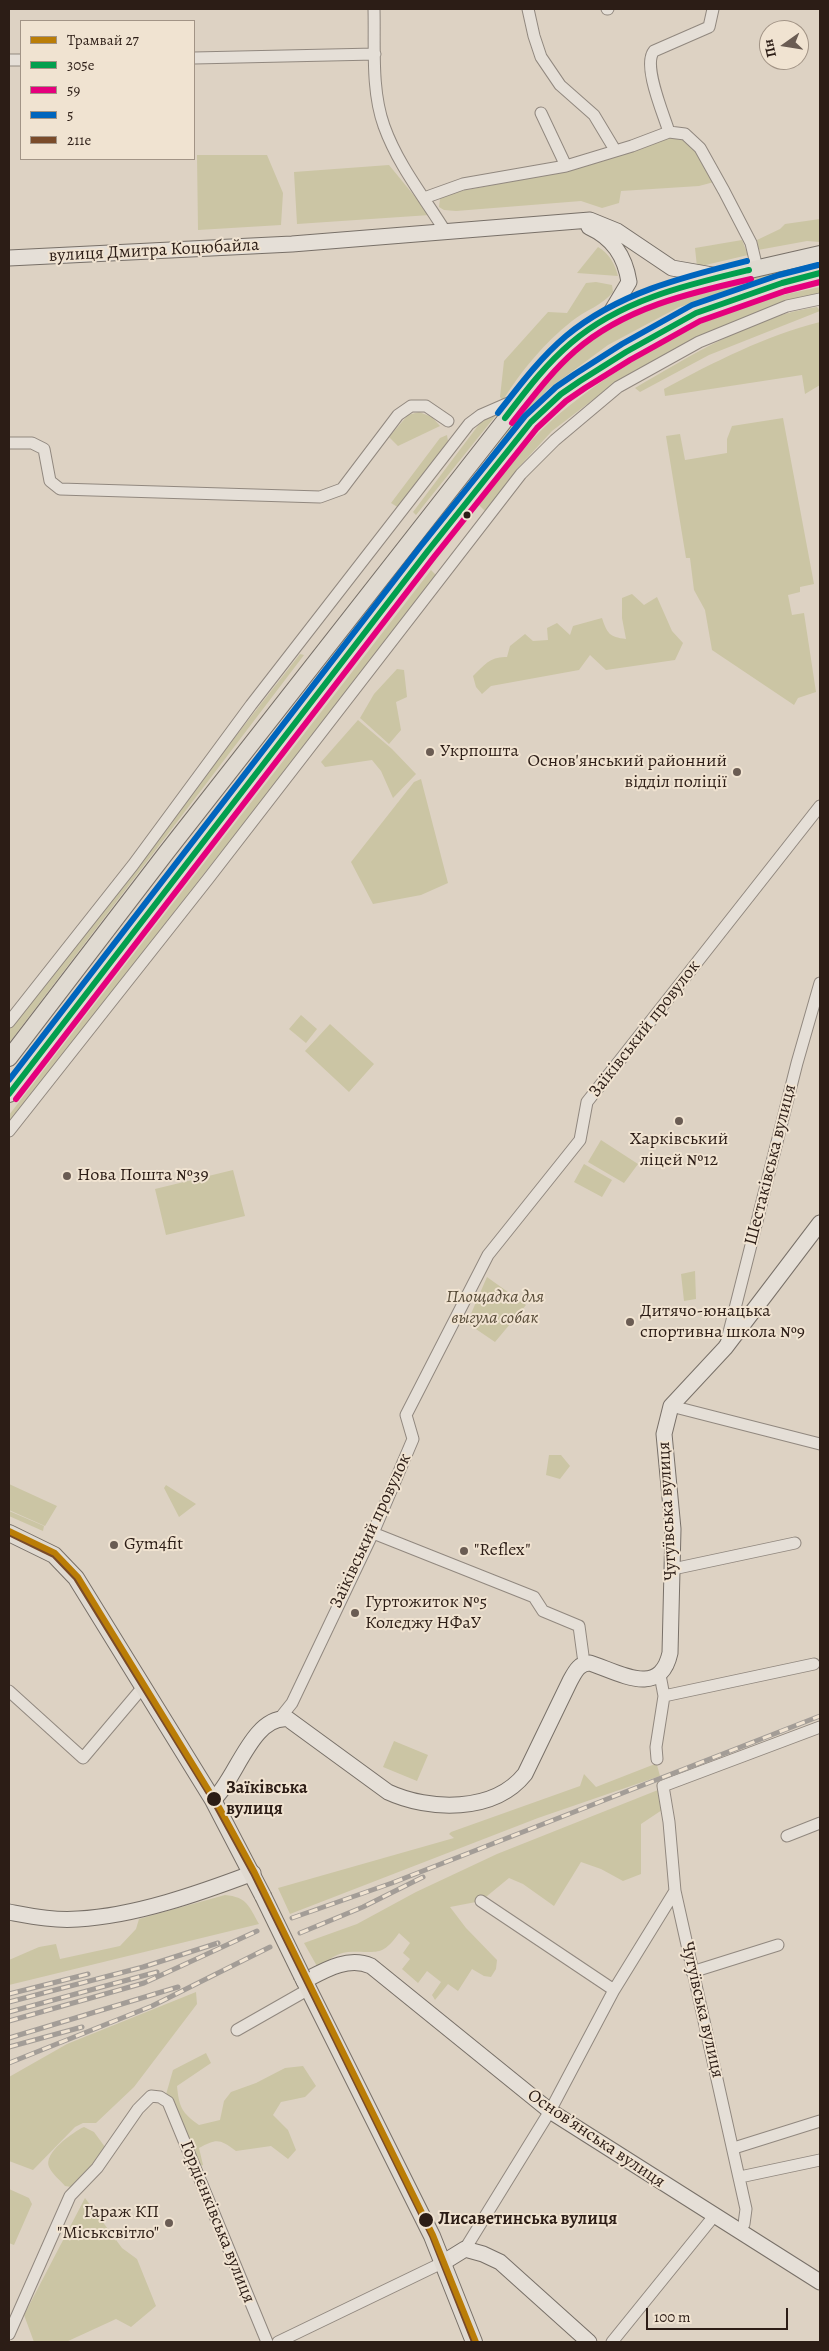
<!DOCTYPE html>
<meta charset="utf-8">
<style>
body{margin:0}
#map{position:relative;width:829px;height:2351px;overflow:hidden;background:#ddd2c3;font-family:Alegreya,serif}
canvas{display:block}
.frame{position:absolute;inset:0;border:10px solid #2c1d16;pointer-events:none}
.legend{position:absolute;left:20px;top:20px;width:175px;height:140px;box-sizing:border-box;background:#f0e3d1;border:1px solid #a29486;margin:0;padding:6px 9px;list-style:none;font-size:15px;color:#2c1d16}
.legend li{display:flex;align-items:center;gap:10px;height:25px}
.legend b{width:25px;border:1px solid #a29486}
.north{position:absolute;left:759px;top:20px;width:50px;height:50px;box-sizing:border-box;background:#f0e3d1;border:1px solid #a29486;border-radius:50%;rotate:257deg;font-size:14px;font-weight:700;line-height:20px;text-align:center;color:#2c1d16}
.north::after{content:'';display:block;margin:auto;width:18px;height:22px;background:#6a5c53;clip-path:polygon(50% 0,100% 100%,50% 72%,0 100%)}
.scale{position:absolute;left:646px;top:2308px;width:142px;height:22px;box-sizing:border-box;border:2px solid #2c1d16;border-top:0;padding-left:6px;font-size:15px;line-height:18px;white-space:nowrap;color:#2c1d16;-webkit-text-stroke:4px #f0e3d1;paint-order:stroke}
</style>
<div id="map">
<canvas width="829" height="2351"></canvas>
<div class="frame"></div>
<ul class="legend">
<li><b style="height:6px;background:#ba7d07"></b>Трамвай 27</li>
<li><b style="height:6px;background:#029f4e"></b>305e</li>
<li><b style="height:6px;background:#e5007d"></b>59</li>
<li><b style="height:6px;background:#0065bd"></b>5</li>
<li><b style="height:6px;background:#7a4b2a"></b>211е</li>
</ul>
<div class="north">Пн</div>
<div class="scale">100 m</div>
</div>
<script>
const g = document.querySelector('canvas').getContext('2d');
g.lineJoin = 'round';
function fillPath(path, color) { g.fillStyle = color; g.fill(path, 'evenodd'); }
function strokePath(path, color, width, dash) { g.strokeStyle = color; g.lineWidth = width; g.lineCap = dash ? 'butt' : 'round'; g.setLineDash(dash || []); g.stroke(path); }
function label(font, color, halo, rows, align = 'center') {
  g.font = font + ' Alegreya,serif'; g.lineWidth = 4; g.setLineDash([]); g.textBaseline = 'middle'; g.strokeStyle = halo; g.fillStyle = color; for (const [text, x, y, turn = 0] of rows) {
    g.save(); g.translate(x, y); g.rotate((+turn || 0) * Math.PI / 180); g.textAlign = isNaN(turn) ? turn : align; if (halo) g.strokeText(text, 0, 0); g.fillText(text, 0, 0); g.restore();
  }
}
const green = new Path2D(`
 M670 137 686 141 699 155 714 182 699 186 621 191 619 203 602 208 581 201 456 211 444 210 439 207 440 199 450 193 558 173Z
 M197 155H267L283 193 281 225 198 230Z
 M389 165 430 215 297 224 294 172Z
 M820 219V242L807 241 758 250 757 240 780 229 785 224Z
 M742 240 748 255 697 267 695 248Z
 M598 247C609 253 615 264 618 276L577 273Z
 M820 263V266L679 307 608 345 547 390 491 459 489 457C522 411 553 365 599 331 657 289 751 278 820 263Z
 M596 282 612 285 613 292C603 305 584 311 572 321 544 343 521 371 503 400L500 397 504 361 548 312 567 313 586 283Z
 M820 287V296L786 303 607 389 552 431 518 468 485 511 478 504C496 483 513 460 532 440 576 392 658 343 718 316 749 302 786 294 820 287Z
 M817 307 820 311 709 355 640 392 635 388C688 357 756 315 817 307Z
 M820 322V385L805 394 802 375 665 396 664 389C714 362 765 336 820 322Z
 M419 412 432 417 440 426 398 446 389 437 408 415Z
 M497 414 416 515 413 512 480 423 485 418Z
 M783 418 814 584 800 587V592L788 595 792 615 804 613 816 692 798 698 794 705 712 650 705 610 694 590 690 558H686L666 436 680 434 685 460 727 453V439L732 426Z
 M447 435 448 441 399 508 391 503 440 438Z
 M431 570 437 576 9 1123V1115Z
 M632 594 644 605 657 597 672 631 683 643 675 660 606 670 590 655 579 670 491 686 482 694 476 687 473 676C484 665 491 656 507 657L510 646 525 634 533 641 548 640 547 628 557 623 570 635 573 626 602 618C607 633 609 637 626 639L622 618V598Z
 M300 654 304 655 9 1043V1026Z
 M397 669 404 670 407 697 396 702 401 730 389 744 360 718 374 694Z
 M358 720 392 749 416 774 393 798 381 771 372 760 325 767 321 762Z
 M421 779 448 883 421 895 373 904 351 862 414 782Z
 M301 1015 317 1029 306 1043 289 1029Z
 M330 1024 374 1064 349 1092 305 1051Z
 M601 1140 638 1164 624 1183 588 1162Z
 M584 1164 612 1180 602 1197 574 1182Z
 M233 1170 245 1216 166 1235 155 1189Z
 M695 1271 696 1299 684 1301 681 1274Z
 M487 1277 526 1305 495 1342 467 1323Z
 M549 1455H561L570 1466 560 1479 546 1475Z
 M9 1484 57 1506 45 1526 9 1510Z
 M166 1485 196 1504 179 1517 164 1488Z
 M9 1511 44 1526 43 1531 9 1516Z
 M394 1741 428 1755 417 1781 383 1767Z
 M655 1764 657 1765 660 1776 538 1818 290 1914 278 1888 454 1838 449 1834 451 1832 580 1786 584 1774 596 1787Z
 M658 1790 662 1810 641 1824V1874L623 1881 601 1869 581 1862 554 1906 523 1884 509 1878 481 1901 450 1907 466 1928 497 1960 496 1969 491 1977 484 1976 472 1969 458 1991 448 1984 435 2000 432 1995 441 1982 427 1971 418 1983 402 1969 410 1959 403 1953 410 1943 399 1933C381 1959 375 1950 348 1952 336 1953 327 1961 318 1968L304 1943 357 1924 416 1892 497 1854Z
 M225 1895C247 1897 249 1906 259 1924L9 1985V1960L39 1947 56 1944 60 1959 120 1946 136 1929 139 1919Z
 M196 1992 197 2004 134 2087 96 2123H83L75 2127 33 2170 9 2161V2077L67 2044Z
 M206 2053 211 2063 177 2086C179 2107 182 2113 199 2125L220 2120 224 2101 231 2092 256 2083 285 2068 303 2066 316 2086 305 2097 281 2102 273 2115 288 2130 296 2150 288 2159 271 2146 236 2151C220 2139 217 2138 199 2148L203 2165 195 2168 188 2166 163 2105 173 2070Z
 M84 2127 94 2132 105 2147 90 2170 71 2187 65 2186C60 2180 52 2174 49 2167 43 2153 73 2132 84 2127Z
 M9 2189 29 2198 32 2204 14 2245 9 2243Z
 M85 2198 122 2248 137 2259 156 2306 131 2327 116 2319 66 2342H34L24 2315Z`);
const street = new Path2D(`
 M374 9C375 46 371 90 384 126 398 165 424 197 445 231
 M528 9 534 36 541 57 560 85 594 115 615 150
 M607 9H608
 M194 58 375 54
 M9 60H21
 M541 113 566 166 632 146 669 132 685 134 700 148 724 191 751 243 757 268
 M669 132C664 115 642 65 654 51L709 27 713 9
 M424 198 463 184 566 166
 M9 443H32L44 449 50 481 60 489 320 497 342 489 398 415 411 406H426L448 421
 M9 1022 133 865 251 705 469 424 481 415 520 398
 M9 1131 208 879 521 474 555 440 618 387 699 342 787 306 820 299
 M726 1344 797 1063 820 983
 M671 1406 820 1444
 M373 1533 534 1597 543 1611 579 1626 584 1663
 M673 1569 795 1543
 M9 1691 83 1758 143 1687
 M664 1696 814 1664
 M280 1718 292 1703 373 1533 413 1439 406 1415 488 1255 580 1140 587 1102 820 806
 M657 1759 656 1747 664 1696 660 1675
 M787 1836 820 1823
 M481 1901 614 1990
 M692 1972 778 1945
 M237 2030 309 1989
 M734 2148 820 2121
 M740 2177 820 2160
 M739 2232 744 2224 746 2209 675 1891 669 1822 663 1786 820 1727
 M465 2249 550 2111 614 1990 675 1891
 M9 2334 70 2196 97 2168 138 2109 151 2096 160 2097 168 2102 267 2342
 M278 2342 444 2262
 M612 2342 714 2216`);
const secondary = new Path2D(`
 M589 227C613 238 625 256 629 282L608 317
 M9 258 292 244 590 220 617 231 672 268 718 276
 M213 1800C236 1780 252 1715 288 1719L388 1792C429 1811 494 1813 525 1774L570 1681C575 1672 579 1663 590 1663 620 1673 660 1698 670 1653L673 1529 664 1434 671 1406 725 1348 820 1223
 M9 1912C31 1916 55 1921 78 1919 135 1916 200 1893 253 1873
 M304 1981C325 1970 348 1956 371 1966L550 2111 820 2282
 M444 2262 465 2249 483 2254 500 2262 589 2342`);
const primary = new Path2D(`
 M9 1058 166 853 545 369 572 342 595 326 644 300 693 283 820 254
 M9 1094 427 552 531 422 561 394 580 381 626 352 696 313 782 283 820 273
 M9 1533 54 1555 76 1578 213 1800 263 1896
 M302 1976 432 2236 474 2342`);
const rail = new Path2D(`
 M292 1918 392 1883 820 1716
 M300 1933 363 1907 423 1877
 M9 1994 88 1974
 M9 2002 143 1967 218 1943
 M9 2012 157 1972
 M9 2021 144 1983 257 1931
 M9 2038 178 1987
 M9 2047 82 2027
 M9 2063 152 2006 270 1947`);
const primaryBridge = new Path2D(`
 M263 1896 302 1976`);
const bus1 = new Path2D(`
 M505 418C525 392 545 365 571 343 621 300 686 285 749 270
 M9 1094 427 552 531 422 561 394 580 381 626 352 696 313 782 283 820 273`);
const bus2 = new Path2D(`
 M512 423C532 398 551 372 575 351 624 308 689 293 751 279
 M16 1099 434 557 537 428 566 401 585 388 630 360 700 321 785 291 820 282`);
const bus3 = new Path2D(`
 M498 413C519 386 540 358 566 336 618 293 683 277 747 261
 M9 1080 420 547 525 416 556 387 575 374 622 344 692 305 779 275 818 265`);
const bus4 = new Path2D(`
 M9 1533 54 1555 76 1578 213 1800 253 1873 432 2236 474 2342`);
const tram1 = new Path2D(`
 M9 1531 55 1553 78 1577 219 1807 255 1873 433 2235 476 2342`);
const markers = [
 [467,515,4.5,"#2c1d16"],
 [430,752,5,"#6a5c53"],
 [737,772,5,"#6a5c53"],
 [679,1121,5,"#6a5c53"],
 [67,1176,5,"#6a5c53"],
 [630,1322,5,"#6a5c53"],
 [114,1545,5,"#6a5c53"],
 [464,1551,5,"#6a5c53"],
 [355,1613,5,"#6a5c53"],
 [214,1799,8,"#2c1d16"],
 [426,2220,8,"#2c1d16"],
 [169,2223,5,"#6a5c53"]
];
const streetNames = [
 ["вулиця Дмитра Коцюбайла",154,251,-3],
 ["Заїківський провулок",645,1029,-52],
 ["Шестаківська вулиця",771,1165,-76],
 ["Чугуївська вулиця",668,1511,-93],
 ["Заїківський провулок",371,1531,-65],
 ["Чугуївська вулиця",702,2010,77],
 ["Основ’янська вулиця",596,2139,34],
 ["Гордієнківська вулиця",217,2222,68]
];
const poiNames = [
 ["Укрпошта",440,752],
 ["Основ'янський районний",727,762,"right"],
 ["відділ поліції",727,783,"right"],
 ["Харківський",679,1140,"center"],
 ["ліцей №12",679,1161,"center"],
 ["Нова Пошта №39",77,1176],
 ["Дитячо-юнацька",640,1312],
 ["спортивна школа №9",640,1333],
 ["Gym4fit",124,1545],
 ["\"Reflex\"",474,1551],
 ["Гуртожиток №5",365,1603],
 ["Коледжу НФаУ",365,1624],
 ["Гараж КП",159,2213,"right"],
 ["\"Міськсвітло\"",159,2234,"right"]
];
const parkNames = [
 ["Площадка для",495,1298],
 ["выгула собак",495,1319]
];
const stopNames = [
 ["Заїківська",226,1789],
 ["вулиця",226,1810],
 ["Лисаветинська вулиця",438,2220]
];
fillPath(green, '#cbc5a4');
strokePath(street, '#91887f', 13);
strokePath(secondary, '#787068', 17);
strokePath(primary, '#787068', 18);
strokePath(street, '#e5dfd7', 11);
strokePath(secondary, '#e5dfd7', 15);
strokePath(primary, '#e0dad1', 16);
strokePath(rail, '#a39d97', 5);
strokePath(rail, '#f0e3d1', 3, [9]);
strokePath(primaryBridge, '#787068', 18, []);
strokePath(primaryBridge, '#e0dad1', 16);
strokePath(bus1, '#029f4e', 6);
strokePath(bus2, '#e5007d', 6);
strokePath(bus3, '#0065bd', 6);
strokePath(bus4, '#7a4b2a', 6);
strokePath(tram1, '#ba7d07', 6);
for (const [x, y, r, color] of markers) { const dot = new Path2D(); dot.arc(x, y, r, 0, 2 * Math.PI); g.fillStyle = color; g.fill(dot); strokePath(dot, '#f0e3d1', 2); }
label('18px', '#2c1d16', '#f0e3d1', streetNames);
label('18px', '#2c1d16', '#f0e3d1', poiNames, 'left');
label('italic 18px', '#584c39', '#f0e3d1', parkNames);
label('bold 18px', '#2c1d16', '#f0e3d1', stopNames, 'left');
</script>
